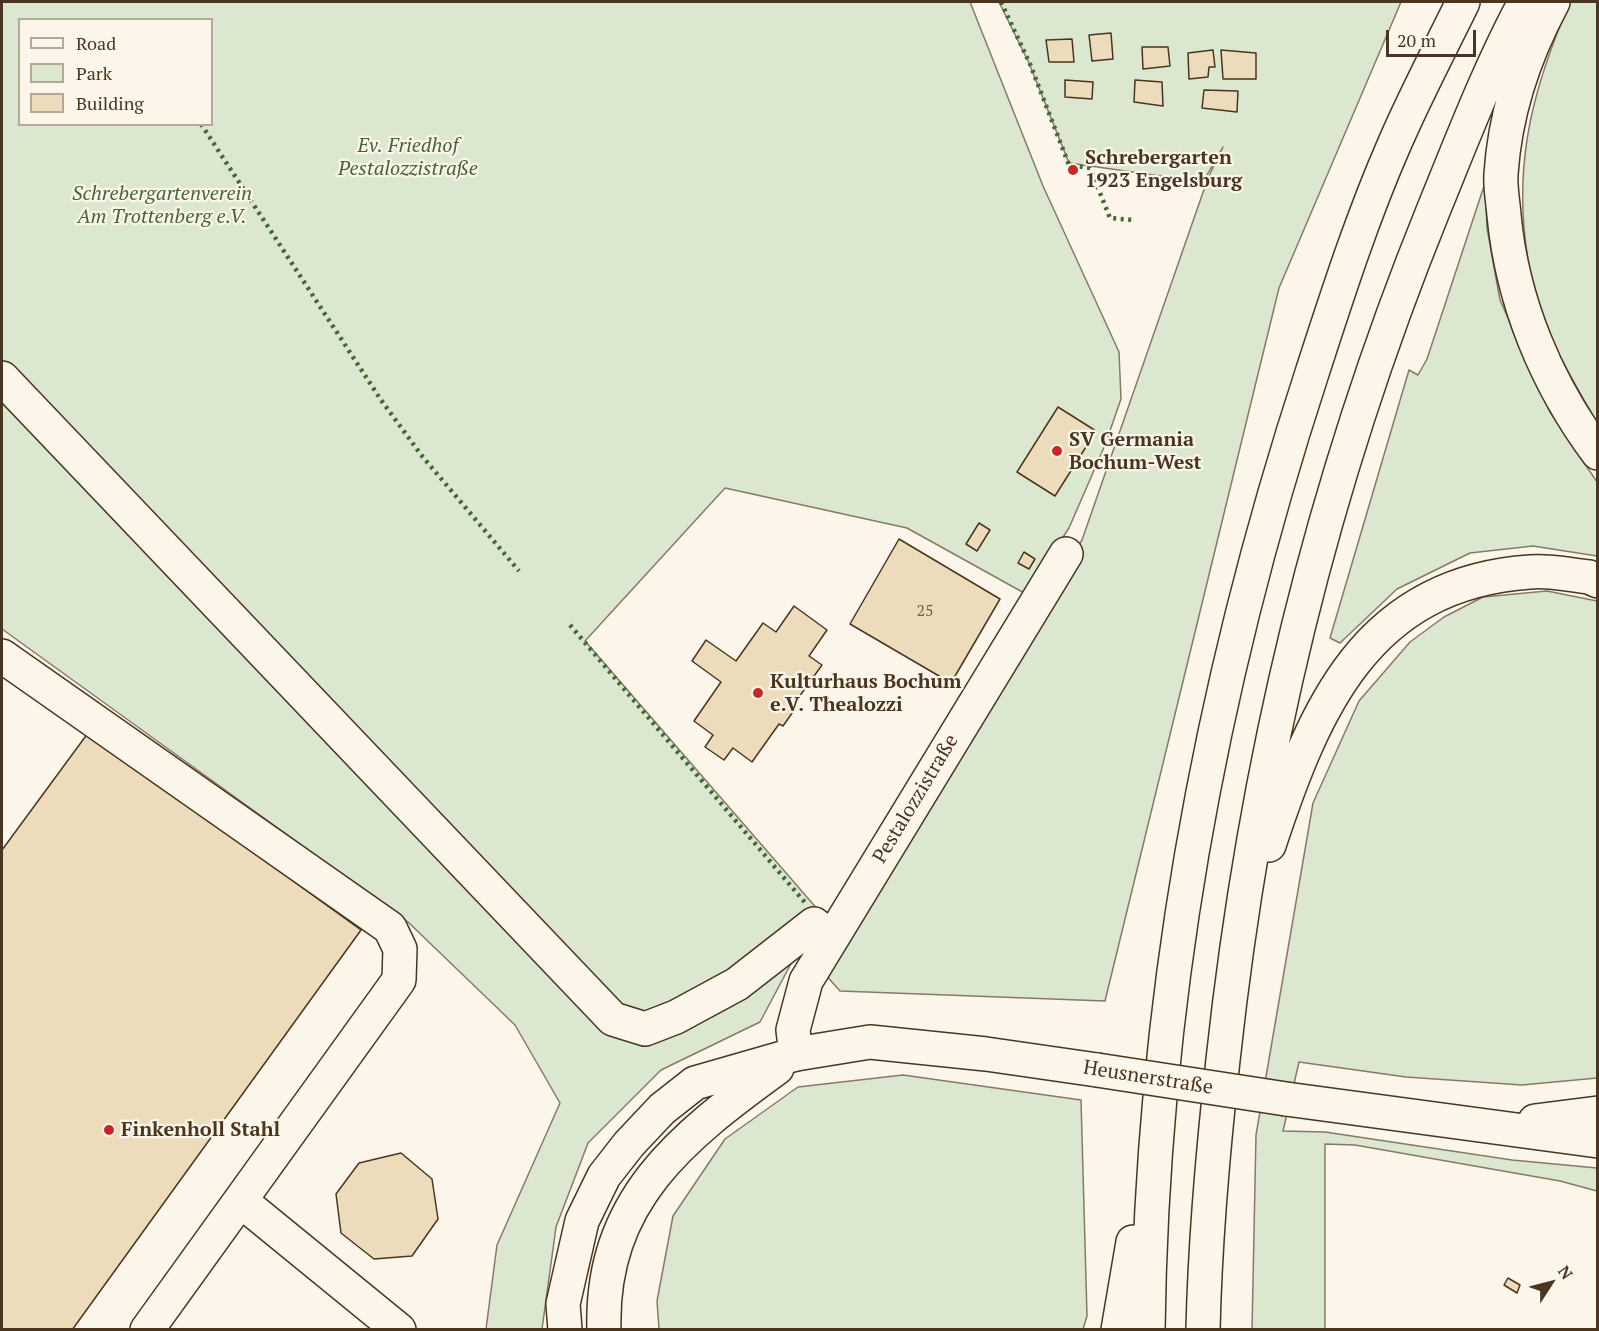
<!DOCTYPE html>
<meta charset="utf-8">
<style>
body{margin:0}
#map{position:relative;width:1599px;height:1331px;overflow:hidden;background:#fbf6e9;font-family:"PT Serif",serif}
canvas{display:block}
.frame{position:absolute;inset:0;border:3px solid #4a3520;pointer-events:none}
.legend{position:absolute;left:18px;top:18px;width:195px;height:108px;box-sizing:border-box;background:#fbf6e9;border:2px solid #b4a999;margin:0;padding:8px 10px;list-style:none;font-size:18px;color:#4a3520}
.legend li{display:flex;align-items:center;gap:12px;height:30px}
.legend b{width:30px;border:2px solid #b4a999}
.north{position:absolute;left:1521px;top:1253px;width:60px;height:60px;-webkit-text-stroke:4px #fbf6e9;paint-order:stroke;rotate:54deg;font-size:16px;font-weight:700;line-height:24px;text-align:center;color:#4a3520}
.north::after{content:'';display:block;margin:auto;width:21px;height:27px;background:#4a3520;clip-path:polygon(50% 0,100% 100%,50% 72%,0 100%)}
.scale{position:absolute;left:1386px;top:30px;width:90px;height:27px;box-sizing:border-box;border:3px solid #4a3520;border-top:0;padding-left:8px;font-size:18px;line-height:21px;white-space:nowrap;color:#4a3520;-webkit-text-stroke:4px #fbf6e9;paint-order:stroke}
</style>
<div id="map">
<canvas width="1599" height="1331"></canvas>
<div class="frame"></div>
<ul class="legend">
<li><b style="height:8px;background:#fbf6e9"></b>Road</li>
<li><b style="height:16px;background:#dce7d0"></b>Park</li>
<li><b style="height:16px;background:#ecdcbc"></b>Building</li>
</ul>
<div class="north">N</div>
<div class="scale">20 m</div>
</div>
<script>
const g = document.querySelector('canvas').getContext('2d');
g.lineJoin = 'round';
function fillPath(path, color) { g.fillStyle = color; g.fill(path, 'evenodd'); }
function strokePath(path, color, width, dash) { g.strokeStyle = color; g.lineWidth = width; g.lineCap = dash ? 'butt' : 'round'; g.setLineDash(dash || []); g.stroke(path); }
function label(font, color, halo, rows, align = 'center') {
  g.font = font + ' "PT Serif",serif'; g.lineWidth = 4.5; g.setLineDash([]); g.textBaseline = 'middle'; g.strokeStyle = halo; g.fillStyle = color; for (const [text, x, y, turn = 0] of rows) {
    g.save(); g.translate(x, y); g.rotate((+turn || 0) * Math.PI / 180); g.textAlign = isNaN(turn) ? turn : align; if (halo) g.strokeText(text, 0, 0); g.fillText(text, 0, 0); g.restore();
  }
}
const green = new Path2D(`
 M2 2H970L1043 186 1119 352 1121 399 1105 445 1069 528 1026 594 907 528 725 488 585 641 819 911 760 1022 661 1070 588 1143 556 1227 542 1329H486L497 1245 560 1103 515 1025 408 922 2 629ZM20 20H212V124H20Z
 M999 2H1401L1279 288 1105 1001 840 991 823 972 923 811 1082 540 1208 178 1223 147 1203 182 1069 163 1029 63Z
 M1570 2H1597V423C1577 387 1555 352 1541 313 1533 292 1529 268 1526 246 1514 157 1535 83 1570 2Z
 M1485 183 1487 228 1500 300 1550 412 1597 482V556L1533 546 1470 553 1397 589 1340 643 1330 638 1409 370 1418 375 1427 359Z
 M1547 591 1597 601V1078L1522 1085 1406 1077 1299 1062 1283 1131 1325 1132 1512 1160 1597 1168V1191L1560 1181 1355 1145 1325 1144V1329L1252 1330 1256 1135 1313 803 1359 701 1410 642 1444 617 1483 597Z
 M903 1075 1081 1100 1087 1316 1083 1329H659L657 1301 673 1216 725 1139 798 1087Z`);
const building = new Path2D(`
 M1111 33 1113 59 1092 61 1089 35Z
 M1072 39 1074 62H1049L1046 40Z
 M1142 47H1168L1170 66 1143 69Z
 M1213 50 1215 67H1209L1208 77 1189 79 1188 53Z
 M1221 50 1256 53V79H1223Z
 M1065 80 1093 82 1092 99 1065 97Z
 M1135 80 1162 82 1163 106 1134 102Z
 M1204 90 1238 91 1237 112 1202 108Z
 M1058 407 1096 431 1055 496 1017 472Z
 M979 523 990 530 977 551 966 544Z
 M899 539 1000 599 951 683 850 624Z
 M1024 552 1035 559 1029 569 1018 563Z
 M794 606 827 630 809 656 822 665 794 704 797 706 783 726 779 724 752 762 733 748 724 760 705 747 713 735 694 721 721 682 692 661 706 640 736 661 763 623 776 632Z
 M88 733 361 930 72 1330H2V850Z
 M401 1153 432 1179 438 1219 412 1256 374 1259 341 1233 336 1194 359 1163Z
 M1508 1278 1520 1285 1517 1293 1504 1285Z`);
const minor = new Path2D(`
 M2 378 613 1019 645 1029 676 1017 737 984 814 924 831 937
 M1066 554 806 981 793 1030 796 1054 870 1042 986 1054 1097 1070
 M2 656 390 928 400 949 399 980 147 1330
 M1286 1099 1598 1141
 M1535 1121 1598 1113
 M241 1201 399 1330`);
const highway = new Path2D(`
 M1553 2C1525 54 1505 114 1501 174 1500 187 1503 202 1504 215 1512 301 1546 383 1598 453
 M1269 845C1314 709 1366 583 1530 572 1549 570 1570 575 1589 577L1598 581
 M565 1330 563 1304 582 1221 604 1176 629 1144 662 1109 695 1083 796 1054
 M604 1330C600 1200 682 1137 777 1068
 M1118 1330 1133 1242
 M1148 1330C1152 1004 1211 681 1312 373 1337 296 1362 218 1394 145 1415 96 1440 49 1463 2
 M1203 1330C1205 1240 1213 1150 1223 1060 1255 764 1321 487 1433 211 1462 140 1489 69 1525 2`);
const minorBridge = new Path2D(`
 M1097 1070 1286 1099`);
const hedge = new Path2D(`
 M1001 2 1030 64 1069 165 1090 168 1110 218 1133 220
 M201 124 381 400 422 456 519 571
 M570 625 807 905`);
const markers = [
 [1073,170,6,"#c62828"],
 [1057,451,6,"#c62828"],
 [758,693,6,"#c62828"],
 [109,1130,6,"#c62828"]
];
const numberNames = [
 ["25",925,611]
];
const parkNames = [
 ["Ev. Friedhof",408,146],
 ["Pestalozzistraße",408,169],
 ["Schrebergartenverein",162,194],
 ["Am Trottenberg e.V.",162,217]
];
const poiNames = [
 ["Schrebergarten",1085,158],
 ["1923 Engelsburg",1085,181],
 ["SV Germania",1069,440],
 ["Bochum-West",1069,463],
 ["Kulturhaus Bochum",770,682],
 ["e.V. Thealozzi",770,705],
 ["Finkenholl Stahl",121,1130]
];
const streetNames = [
 ["Pestalozzistraße",916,799,-59],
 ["Heusnerstraße",1148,1078,9]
];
fillPath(green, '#dce7d0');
strokePath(green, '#887966', 1.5);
fillPath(building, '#ecdcbc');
strokePath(building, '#4a3520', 1.5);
strokePath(minor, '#4a3520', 36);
strokePath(highway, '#4a3520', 36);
strokePath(minor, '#fbf6e9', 33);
strokePath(highway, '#fbf6e9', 33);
strokePath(minorBridge, '#4a3520', 36, []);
strokePath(minorBridge, '#fbf6e9', 33);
strokePath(hedge, '#436837', 4.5, [3, 4.5]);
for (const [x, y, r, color] of markers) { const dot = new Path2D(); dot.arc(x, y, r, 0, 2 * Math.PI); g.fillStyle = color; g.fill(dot); strokePath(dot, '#fbf6e9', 2); }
label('16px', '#725f47', null, numberNames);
label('italic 20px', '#436837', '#fbf6e9', parkNames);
label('bold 20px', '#4a3520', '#fbf6e9', poiNames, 'left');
label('20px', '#4a3520', '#fbf6e9', streetNames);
</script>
